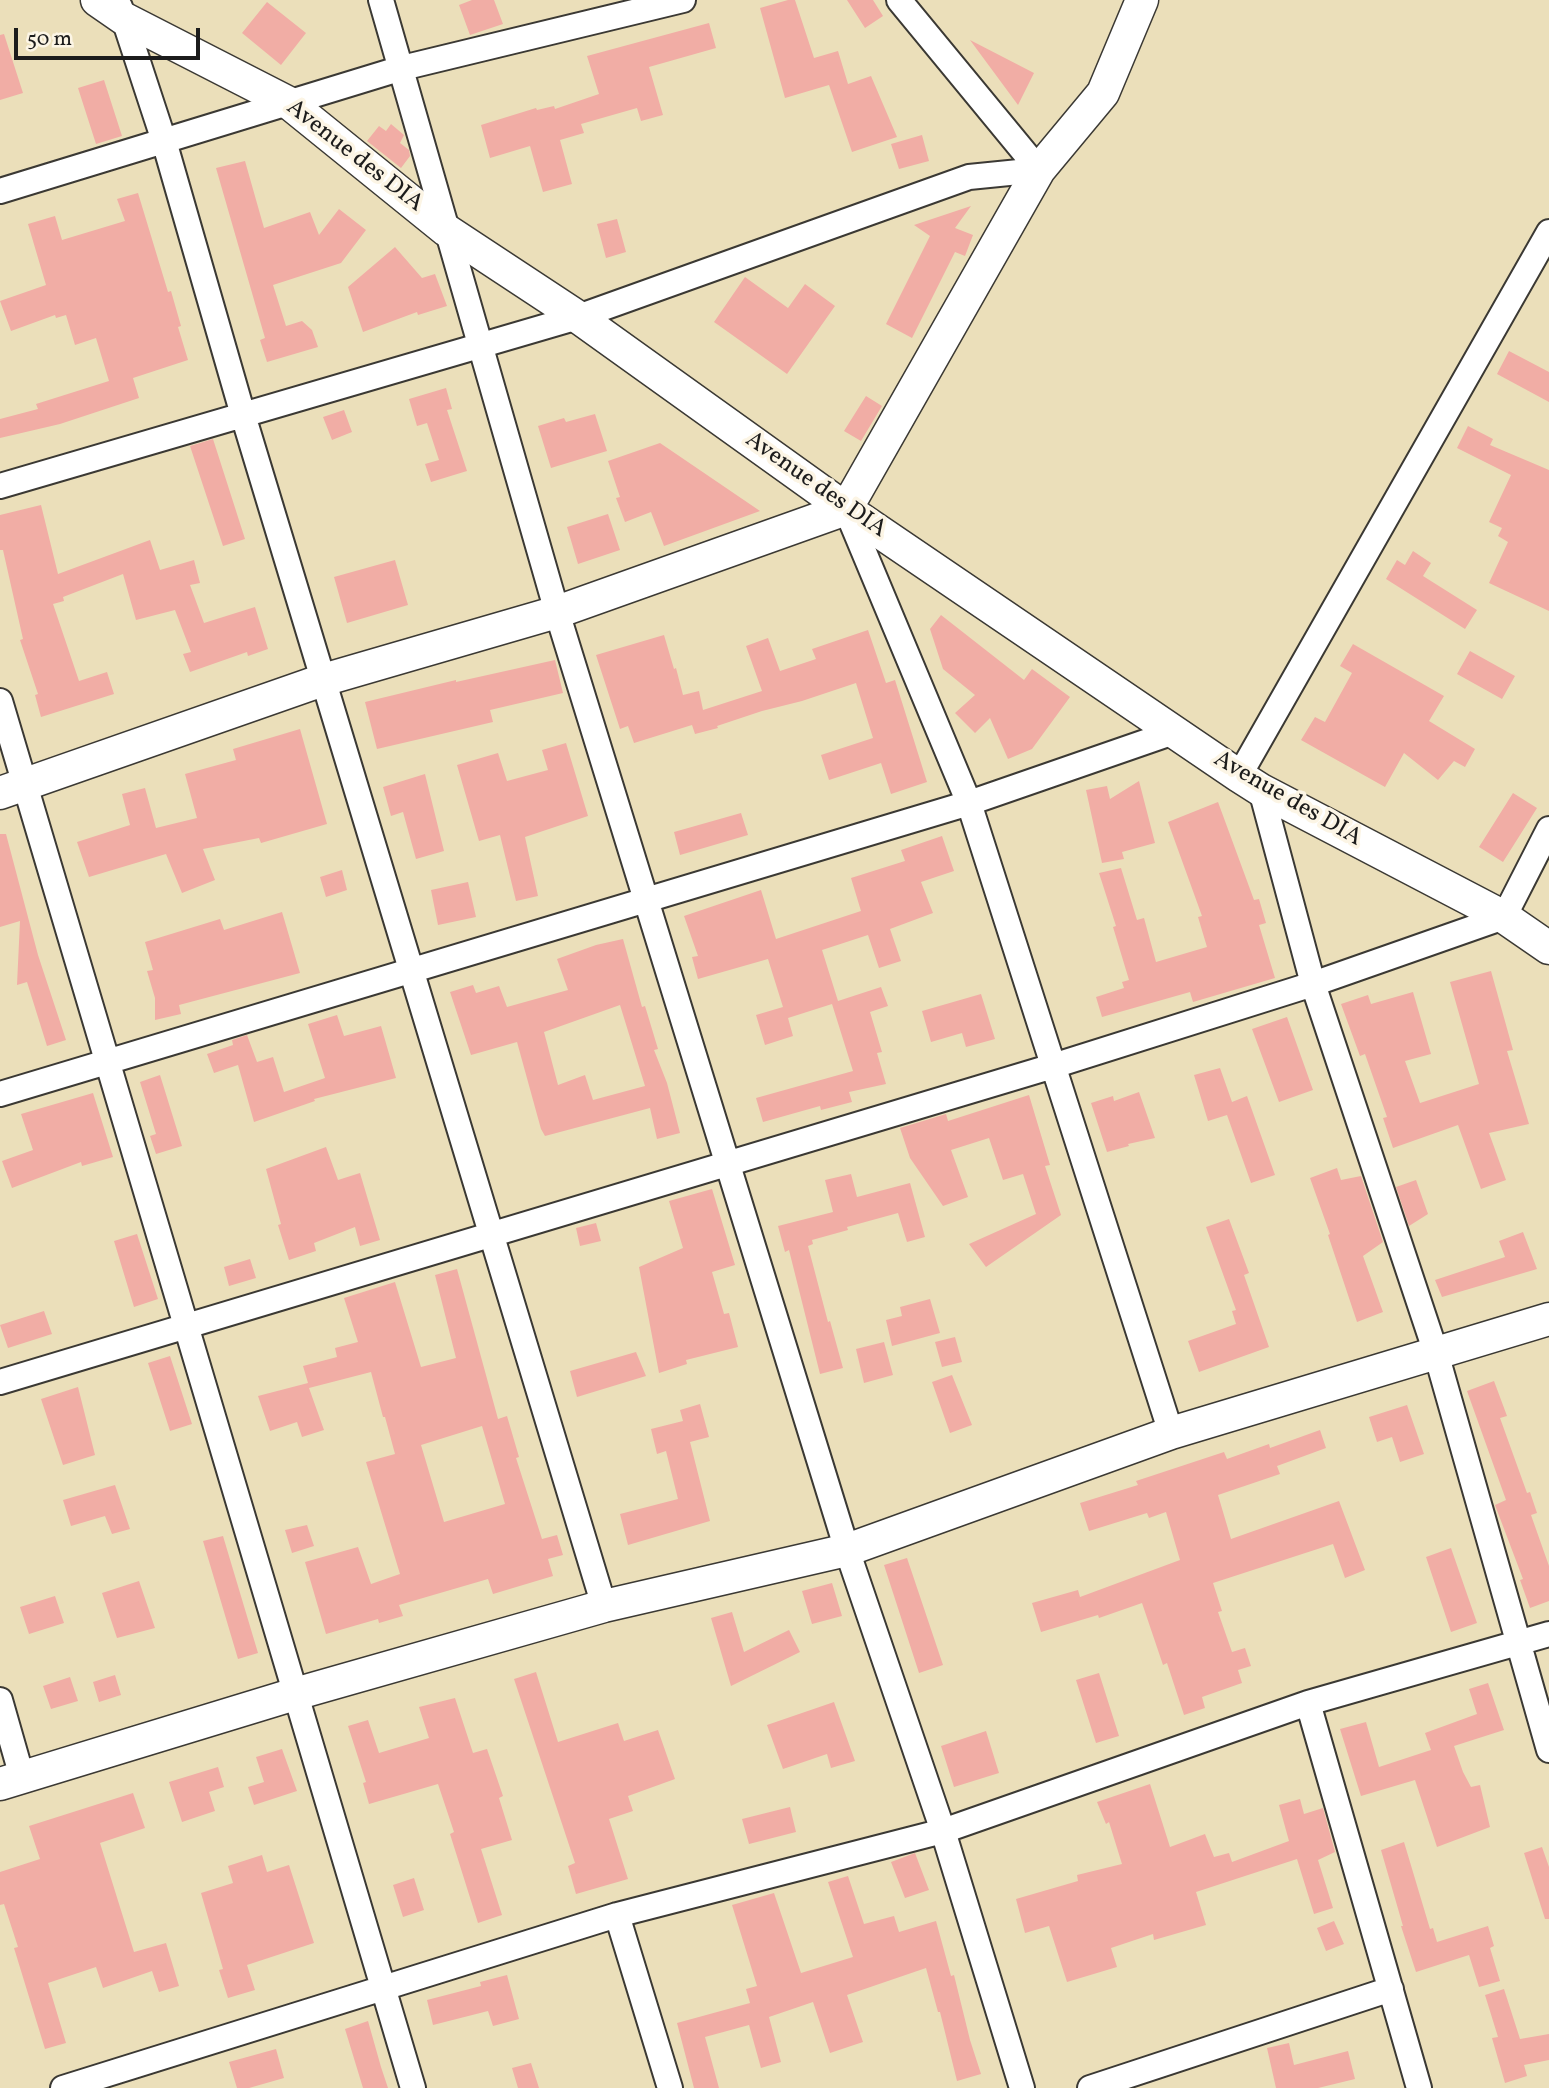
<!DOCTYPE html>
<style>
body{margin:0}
#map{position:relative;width:1549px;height:2088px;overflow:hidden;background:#ebdfba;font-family:Vollkorn,serif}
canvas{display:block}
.scale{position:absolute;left:14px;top:28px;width:186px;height:32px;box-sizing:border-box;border:4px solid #1c1c1c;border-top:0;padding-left:9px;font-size:21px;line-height:24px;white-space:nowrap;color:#1c1c1c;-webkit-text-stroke:5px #fcf5e5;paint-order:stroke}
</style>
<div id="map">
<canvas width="1549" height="2088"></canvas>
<div class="scale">50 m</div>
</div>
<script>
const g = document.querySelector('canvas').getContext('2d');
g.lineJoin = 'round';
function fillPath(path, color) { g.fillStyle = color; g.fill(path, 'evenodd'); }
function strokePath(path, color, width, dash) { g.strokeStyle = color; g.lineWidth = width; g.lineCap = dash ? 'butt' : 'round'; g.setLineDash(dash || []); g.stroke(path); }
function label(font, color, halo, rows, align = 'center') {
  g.font = font + ' Vollkorn,serif'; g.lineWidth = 7; g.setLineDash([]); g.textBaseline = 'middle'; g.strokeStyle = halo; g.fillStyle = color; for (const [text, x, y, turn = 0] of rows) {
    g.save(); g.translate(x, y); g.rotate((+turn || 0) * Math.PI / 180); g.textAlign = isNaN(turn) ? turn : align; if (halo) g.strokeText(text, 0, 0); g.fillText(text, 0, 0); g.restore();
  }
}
const building = new Path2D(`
 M472 0H494L503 24 470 35 459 5Z
 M788 0H795L814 58 838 51 848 84 871 76 897 137 852 152 829 85 785 98 760 8Z
 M847 0H873L883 16 865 28Z
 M267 2 306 33 281 65 242 33Z
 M709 23 716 48 649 67 663 115 641 121 637 108 581 124 584 133 560 140 572 184 543 192 530 146 490 158 481 125 536 108 537 110 554 106 555 109 599 94 587 56Z
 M4 34 23 93 0 100V35Z
 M970 40 1034 73 1018 105Z
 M104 80 122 136 96 144 78 88Z
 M391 124 404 135 400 143 409 150 410 156 401 168 367 141 379 126 386 131Z
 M922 135 929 161 899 169 891 144Z
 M245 161 264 228 310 212 319 235 339 209 366 230 341 263 273 285 286 326 302 321 312 330 318 347 267 362 260 340 265 338 216 168Z
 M138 193 168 292 171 291 181 326 178 327 188 360 133 378 139 398 60 424 0 438V419L38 409 36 404 109 381 96 338 75 345 66 315 56 318 55 315 11 331 0 301 46 285 28 224 55 216 62 240 125 221 117 199Z
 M971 206 955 228 973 235 965 256 955 252 912 338 886 324 930 236 914 225Z
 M617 219 626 252 606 258 597 224Z
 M395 247 422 278 435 274 447 306 418 315 417 312 363 332 348 287Z
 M745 277 788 308 805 284 835 306 787 374 714 322Z
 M1509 351 1549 372V402L1497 374Z
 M446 388 452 409 447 410 467 471 431 482 425 464 439 460 427 423 417 426 409 399Z
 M866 396 882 406 861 441 844 431Z
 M344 410 352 432 332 440 323 417Z
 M595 414 607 451 551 468 538 426 564 418 566 422Z
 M1468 426 1493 439 1490 445 1549 470V611L1489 583 1508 542 1498 536 1502 528 1489 522 1511 475 1457 448Z
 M213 439 245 539 223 546 190 446Z
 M660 443 760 511 664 546 651 512 625 522 616 498 620 497 608 461Z
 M41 505 58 574 150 540 160 570 194 560 200 583 190 585 204 623 255 607 268 649 248 656 247 652 190 672 183 654 191 652 175 610 136 620 123 574 63 597 64 601 53 604 79 681 107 672 114 694 41 717 35 695 38 694 20 640 23 639 3 550H0V515Z
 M608 514 620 550 578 564 567 527Z
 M1413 551 1431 563 1423 576 1477 610 1465 629 1386 579 1397 560 1405 565Z
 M395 560 408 605 347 623 334 577Z
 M941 615 1024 680 1032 669 1070 697 1032 749 1008 759 990 718 975 733 955 713 975 695 943 669 930 629Z
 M868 630 886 683 895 680 927 782 891 794 881 763 829 780 821 755 873 738 856 683 802 701 762 711 717 726 718 728 695 734 692 725 634 743 628 726 620 729 596 655 664 635 674 669 676 668 683 695 699 691 703 710 762 691 746 646 768 638 780 671 816 659 812 649Z
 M1353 644 1444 696 1429 721 1475 749 1465 767 1454 761 1438 780 1404 753 1385 787 1301 740 1315 717 1325 722 1352 673 1340 666Z
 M1470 651 1515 676 1502 699 1457 674Z
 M555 660 563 693 490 710 493 722 377 749 365 702 456 680V682Z
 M300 729 327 824 261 843 259 838 203 849 215 880 182 893 166 854 89 877 77 842 130 825 122 794 145 788 156 828 197 818 185 774 236 760 233 749Z
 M566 743 588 816 525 837 538 896 516 901 500 835 479 841 457 765 498 753 507 781 548 770 542 750Z
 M425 774 444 851 416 859 403 812 391 816 383 787Z
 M1139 781 1155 843 1122 852 1124 859 1102 863 1086 790 1107 786 1110 799Z
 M1513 793 1537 808 1503 862 1479 847Z
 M1218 802 1254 900 1259 899 1266 923 1259 925 1275 978 1193 1002 1190 992 1102 1017 1096 997 1124 988 1122 982 1129 980 1113 927 1116 926 1099 873 1121 868 1137 920 1144 918 1156 962 1207 947 1198 917 1202 916 1168 822Z
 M741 813 748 835 680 855 674 832Z
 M0 834H6L38 955 66 1040 47 1046 27 982 17 985 20 921 0 927Z
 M942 836 954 871 921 882 933 913 890 929 901 961 879 968 868 935 822 950 838 1001 881 987 888 1006 870 1012 882 1052 877 1053 886 1084 849 1092 852 1102 821 1110 820 1106 763 1122 756 1098 853 1071 832 1004 788 1018 793 1036 765 1045 756 1015 783 1007 768 959 698 979 692 957 698 956 684 916 761 890 776 939 861 911 851 878 905 861 901 850Z
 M342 870 347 890 326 897 320 877Z
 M468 882 476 917 438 925 431 890Z
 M282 912 300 973 179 1005 181 1014 155 1020V998L147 971 153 970 145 942 220 919 224 930Z
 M623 939 642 1007 645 1006 658 1049 654 1050 667 1083 680 1133 657 1139 650 1108 545 1136 541 1129 517 1042 471 1055 450 992 473 985 476 993 499 986 507 1007 568 990 557 959 596 945ZM620 1005 645 1086 593 1100 585 1075 558 1085 544 1032Z
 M1491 971 1513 1050 1507 1051 1529 1124 1489 1133 1506 1180 1481 1189 1458 1125 1393 1148 1383 1118 1387 1117 1365 1054 1360 1056 1341 1004 1368 995 1371 1004 1413 992 1431 1054 1405 1061 1420 1103 1479 1084 1450 982Z
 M981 994 995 1039 966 1047 962 1033 931 1042 922 1011Z
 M337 1015 344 1036 381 1026 396 1078 314 1099 315 1101 254 1122 238 1065 214 1073 207 1054 233 1045 232 1040 247 1035 257 1062 273 1057 284 1092 325 1078 308 1024Z
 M1287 1017 1313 1090 1279 1102 1252 1029Z
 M1220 1068 1232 1102 1247 1096 1275 1175 1251 1183 1227 1115 1208 1121 1194 1075Z
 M160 1075 182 1146 156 1154 150 1136 156 1134 140 1082Z
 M1139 1092 1155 1138 1128 1144 1129 1146 1107 1152 1091 1103 1113 1096 1114 1101Z
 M93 1093 113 1157 82 1166 81 1162 12 1188 2 1161 33 1150 21 1114Z
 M1029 1095 1050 1165 1045 1166 1061 1215 986 1267 969 1244 1036 1214 1023 1174 1003 1180 989 1138 951 1150 968 1197 943 1206 910 1158 900 1128 946 1114 948 1121Z
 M326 1147 338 1180 360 1173 380 1240 360 1246 355 1227 314 1243 316 1251 289 1260 278 1225 281 1224 266 1169Z
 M1337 1168 1341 1180 1361 1176 1383 1242 1363 1256 1383 1312 1357 1322 1328 1235 1330 1234 1310 1178Z
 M851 1174 857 1197 910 1183 925 1237 907 1242 898 1213 847 1227 848 1230 812 1240 813 1244 808 1246 828 1322 830 1321 843 1368 820 1374 789 1250 785 1252 778 1226 833 1212 825 1180Z
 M1416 1180 1428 1214 1409 1226 1396 1187Z
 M712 1189 735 1265 712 1272 724 1314 729 1313 738 1347 686 1360 687 1364 659 1373 639 1267 683 1248 669 1201Z
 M1229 1219 1249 1273 1244 1275 1269 1347 1199 1372 1188 1341 1236 1324 1232 1311 1236 1310 1206 1227Z
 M596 1223 601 1241 580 1246 576 1228Z
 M1523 1232 1537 1269 1442 1297 1435 1280 1505 1257 1499 1241Z
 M137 1234 158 1299 134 1307 114 1241Z
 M250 1259 256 1278 229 1286 224 1267Z
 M457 1269 498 1419 507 1416 519 1457 516 1458 542 1539 557 1535 563 1555 548 1559 553 1576 493 1594 488 1579 399 1605 403 1616 379 1623 378 1619 326 1634 305 1562 358 1547 371 1584 400 1574 366 1462 395 1454 385 1417H383L371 1372 309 1388 324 1430 302 1437 297 1422 270 1431 258 1396 308 1383 303 1366 337 1357 335 1348 358 1342 344 1298 395 1282 421 1367 456 1358 435 1275ZM482 1426 505 1504 444 1522 421 1445Z
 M930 1299 940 1333 892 1346 886 1320 902 1316 900 1307Z
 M44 1311 52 1334 8 1348 0 1325Z
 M955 1337 962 1362 942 1367 935 1342Z
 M884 1342 893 1375 864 1383 856 1349Z
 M636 1352 646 1376 577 1397 570 1371Z
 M170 1356 192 1424 170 1431 148 1363Z
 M952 1375 972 1425 950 1433 932 1382Z
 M1494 1381 1507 1416 1500 1418 1527 1493 1530 1492 1537 1513 1531 1515 1549 1566V1601L1530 1608 1520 1580 1523 1579 1495 1505 1506 1500 1467 1391Z
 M78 1387 95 1455 63 1465 41 1399Z
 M700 1404 709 1437 690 1442 710 1521 628 1545 620 1514 678 1499 666 1451 657 1454 651 1429 683 1421 680 1410Z
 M1407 1405 1424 1454 1400 1462 1392 1437 1377 1442 1369 1417Z
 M1320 1430 1326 1448 1277 1466 1280 1474 1218 1495 1231 1539 1339 1501 1365 1570 1345 1578 1333 1544 1213 1583 1222 1611 1218 1612 1232 1652 1245 1648 1251 1666 1238 1670 1242 1683 1202 1697 1205 1708 1184 1715 1167 1663 1163 1665 1142 1603 1099 1618 1098 1615 1041 1632 1032 1603 1078 1590 1080 1597 1180 1560 1166 1512 1149 1518 1147 1513 1089 1531 1080 1503 1138 1485 1136 1481 1224 1452 1227 1459 1269 1444 1270 1448Z
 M115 1485 130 1529 112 1534 105 1516 71 1526 63 1500Z
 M307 1525 314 1546 292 1553 285 1530Z
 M223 1536 258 1653 238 1659 203 1541Z
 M1451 1548 1477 1623 1451 1632 1426 1557Z
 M907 1558 943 1665 919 1673 884 1565Z
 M139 1581 155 1628 117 1638 102 1593Z
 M832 1583 842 1616 812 1624 802 1591Z
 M55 1596 64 1623 29 1634 20 1607Z
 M732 1612 744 1652 789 1630 800 1652 731 1686 711 1618Z
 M536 1672 558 1742 618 1723 624 1741 658 1730 675 1779 628 1796 633 1811 609 1819 628 1879 576 1894 568 1866 575 1863 514 1679Z
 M1099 1673 1119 1736 1096 1743 1076 1680Z
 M115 1675 121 1695 99 1702 93 1682Z
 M70 1677 78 1701 51 1709 43 1686Z
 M1488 1683 1504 1730 1454 1746 1463 1772 1471 1787 1480 1785 1490 1827 1437 1847 1415 1780 1361 1796 1340 1729 1366 1722 1379 1767 1431 1750 1425 1733 1477 1714 1469 1689Z
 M455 1698 473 1753 487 1749 503 1796 499 1798 512 1840 481 1849 502 1915 478 1923 450 1834 454 1832 438 1784 369 1804 363 1783 366 1782 348 1726 368 1720 379 1753 429 1738 419 1707Z
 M834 1702 855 1761 831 1768 827 1754 783 1769 767 1725Z
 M986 1731 999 1773 954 1787 941 1746Z
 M282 1749 297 1791 254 1805 248 1787 264 1782 256 1757Z
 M218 1767 224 1787 209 1792 215 1811 182 1822 169 1782Z
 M1150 1784 1170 1847 1205 1834 1214 1857 1229 1853 1232 1862 1289 1841 1279 1805 1300 1799 1304 1814 1323 1808 1335 1852 1318 1860 1333 1908 1314 1914 1297 1859 1196 1892 1206 1925 1154 1940 1153 1934 1111 1948 1117 1967 1067 1982 1049 1926 1025 1933 1016 1899 1078 1881 1077 1875 1122 1864 1109 1822 1106 1824 1097 1802Z
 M133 1793 145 1828 100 1843 134 1952 166 1943 179 1986 159 1992 152 1971 103 1988 96 1967 48 1983 66 2043 45 2049 14 1948 18 1947 4 1904 0 1905V1872L40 1859 29 1826Z
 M790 1807 796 1832 749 1844 742 1819Z
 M1404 1842 1430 1929 1433 1928 1437 1942 1488 1926 1494 1946 1490 1948 1500 1981 1479 1987 1469 1955 1416 1972 1401 1926H1403L1381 1850Z
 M1542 1847 1549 1867V1919H1545L1524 1853Z
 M915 1853 929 1890 905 1898 891 1862Z
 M262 1855 267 1872 289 1865 314 1943 247 1965 255 1990 228 1998 219 1970 223 1969 201 1893 233 1883 228 1866Z
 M848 1876 864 1924 894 1916 899 1932 936 1921 951 1976 954 1975 970 2040 981 2074 957 2081 940 2012H938L926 1968 847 1995 863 2042 830 2053 813 2002 769 2017 781 2062 761 2068 749 2025 705 2037 719 2088H694L677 2023 750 2003 746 1989 757 1986 732 1905 774 1893 801 1973 853 1957 828 1882Z
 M414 1878 424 1910 403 1917 393 1885Z
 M1334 1921 1344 1944 1326 1951 1317 1928Z
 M507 1975 519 2019 493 2026 488 2011 433 2025 427 2000 481 1986 480 1982Z
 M1504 1989 1520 2039 1549 2034V2060L1524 2065 1527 2076 1505 2083 1492 2038 1498 2037 1485 1995Z
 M368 2021 381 2067 388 2088H363L345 2029Z
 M1289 2043 1294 2065 1348 2051 1355 2079 1318 2088H1276L1267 2048Z
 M276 2049 284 2078 249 2088H237L229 2062Z
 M531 2063 539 2088H518L512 2068Z`);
const minor = new Path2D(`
 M381 0 557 612 847 1550 943 1831 1022 2088
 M899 0 1039 170
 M120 7 164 141 243 415 604 1606
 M0 191 402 68 683 0
 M0 486 578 317 969 177 1039 170
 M846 509 969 803 1171 1433
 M0 701 413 2088
 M1239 776 1549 232
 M1261 790 1313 984 1436 1353 1549 1750
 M0 1094 969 803 1174 732
 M0 1382 1053 1066 1313 984 1504 917 1549 829
 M0 1700 22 1777
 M1308 1703 1419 2088
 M617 1915 670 2088
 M63 2088 617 1915 943 1831 1308 1703 1549 1634
 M1090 2088 1391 1989`);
const tertiary = new Path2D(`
 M97 0 123 18 289 103 446 230 578 317 846 509 1239 776 1261 790 1504 917 1549 948
 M0 793 323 680 557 612 846 509 1039 170 1103 93 1142 0
 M0 1784 295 1694 604 1606 847 1550 1171 1433 1549 1319`);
const streetNames = [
 ["Avenue des DIA",354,157,38],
 ["Avenue des DIA",815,486,35],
 ["Avenue des DIA",1287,800,30]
];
fillPath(building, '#f1ada5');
strokePath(minor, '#3b3934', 28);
strokePath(tertiary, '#3b3934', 35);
strokePath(minor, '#fff', 24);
strokePath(tertiary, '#fff', 32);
label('24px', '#1c1c1c', '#fcf5e5', streetNames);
</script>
